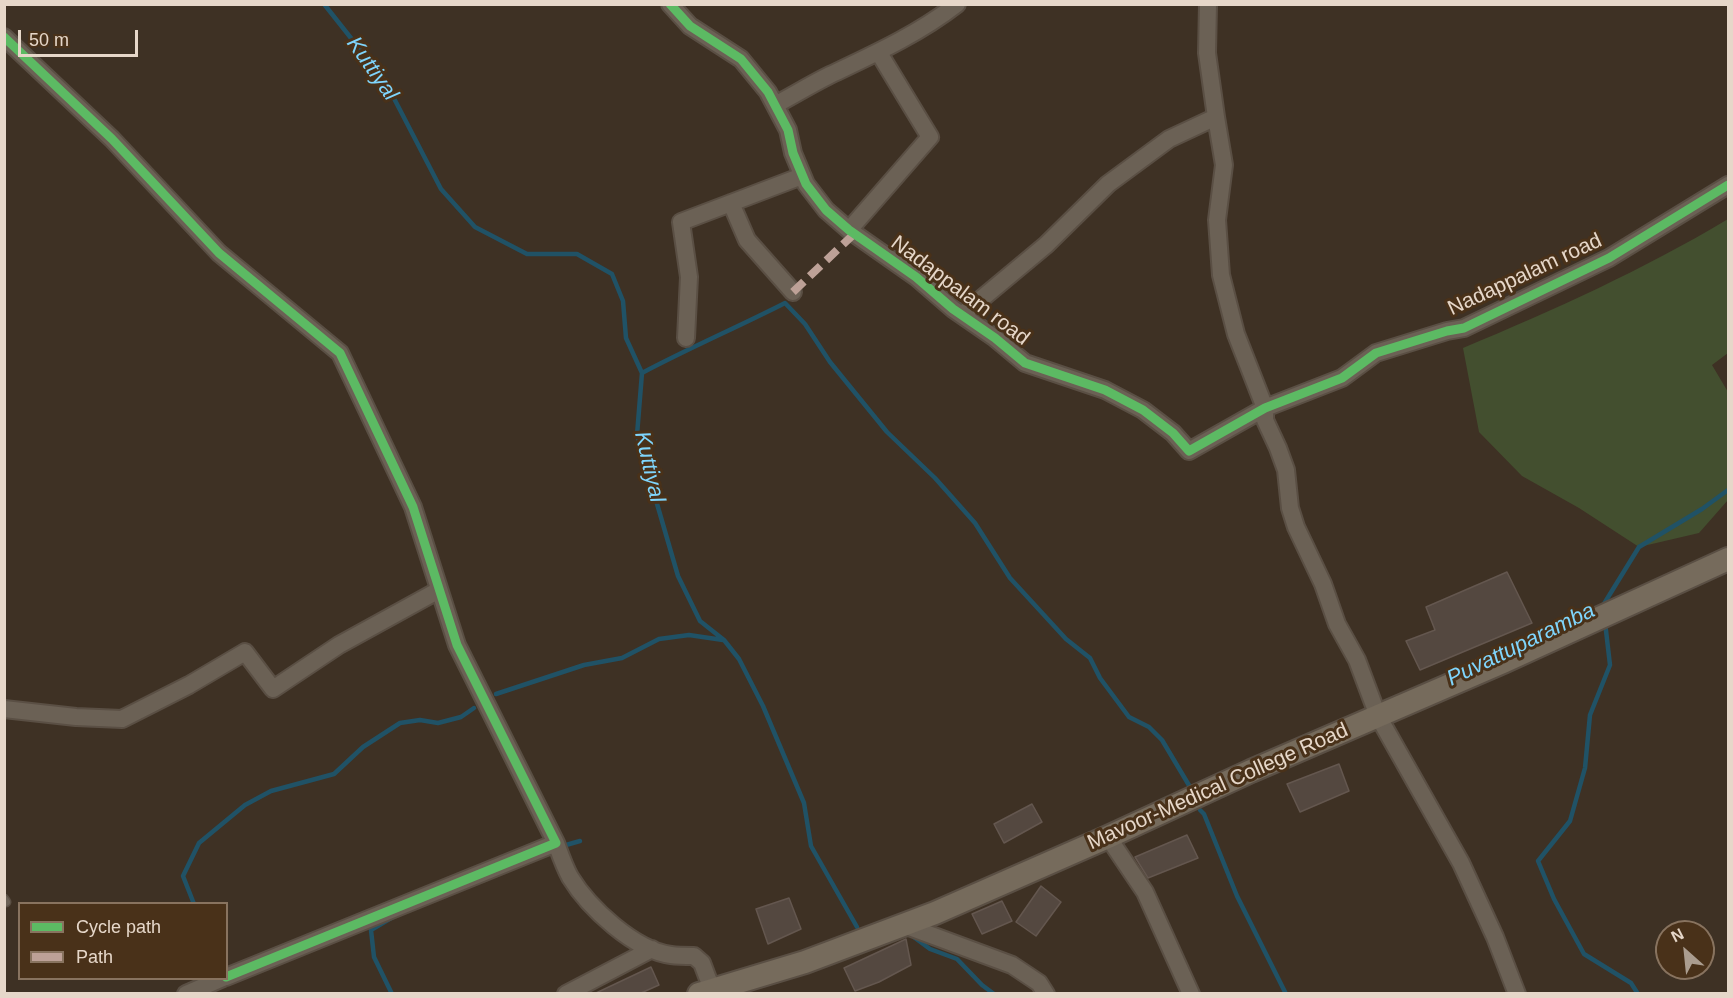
<!DOCTYPE html>
<style>
body{margin:0}
#map{position:relative;width:1733px;height:998px;overflow:hidden;background:#3e3124;font-family:Helvetica,sans-serif}
canvas{display:block}
.frame{position:absolute;inset:0;border:6px solid #e6d7c9;pointer-events:none}
.legend{position:absolute;left:18px;top:902px;width:210px;height:78px;box-sizing:border-box;background:#493119;border:2px solid #88735f;margin:0;padding:8px 10px;list-style:none;font-size:18px;color:#e6d7c9}
.legend li{display:flex;align-items:center;gap:12px;height:30px}
.legend b{width:30px;border:2px solid #88735f}
.north{position:absolute;left:1655px;top:920px;width:60px;height:60px;box-sizing:border-box;background:#493119;border:2px solid #88735f;border-radius:50%;rotate:333deg;font-size:16px;font-weight:700;line-height:24px;text-align:center;color:#e6d7c9}
.north::after{content:'';display:block;margin:auto;width:21px;height:27px;background:#ab9d8f;clip-path:polygon(50% 0,100% 100%,50% 72%,0 100%)}
.scale{position:absolute;left:18px;top:30px;width:120px;height:27px;box-sizing:border-box;border:3px solid #e6d7c9;border-top:0;padding-left:8px;font-size:18px;line-height:21px;white-space:nowrap;color:#e6d7c9;-webkit-text-stroke:4px #493119;paint-order:stroke}
</style>
<div id="map">
<canvas width="1733" height="998"></canvas>
<div class="frame"></div>
<ul class="legend">
<li><b style="height:8px;background:#5cba63"></b>Cycle path</li>
<li><b style="height:8px;background:#bda197"></b>Path</li>
</ul>
<div class="north">N</div>
<div class="scale">50 m</div>
</div>
<script>
const g = document.querySelector('canvas').getContext('2d');
g.lineJoin = 'round';
function fillPath(path, color) { g.fillStyle = color; g.fill(path, 'evenodd'); }
function strokePath(path, color, width, dash) { g.strokeStyle = color; g.lineWidth = width; g.lineCap = dash ? 'butt' : 'round'; g.setLineDash(dash || []); g.stroke(path); }
function label(font, color, halo, rows, align = 'center') {
  g.font = font + ' Helvetica,sans-serif'; g.lineWidth = 6; g.setLineDash([]); g.textBaseline = 'middle'; g.strokeStyle = halo; g.fillStyle = color; for (const [text, x, y, turn = 0] of rows) {
    g.save(); g.translate(x, y); g.rotate((+turn || 0) * Math.PI / 180); g.textAlign = isNaN(turn) ? turn : align; if (halo) g.strokeText(text, 0, 0); g.fillText(text, 0, 0); g.restore();
  }
}
const green = new Path2D(`
 M1728 219V353L1712 365 1728 392V500L1699 533 1639 547 1579 508 1522 476 1479 432 1463 348C1554 310 1643 270 1728 219Z`);
const stream = new Path2D(`
 M324 4 385 81 441 189 475 227 527 254H577L612 274 623 301 626 338 642 373 637 435 678 576 700 621 724 640 739 659 763 706 804 803 811 846 857 927
 M642 373C689 348 738 327 785 303L805 324 830 362 887 432 935 478 975 523 1010 578 1066 639 1090 658 1100 678 1129 717 1149 727 1162 740 1193 792
 M1602 607 1639 547 1702 509 1728 490
 M1605 622 1610 665 1590 715 1585 768 1570 821 1538 861 1554 899 1584 954 1631 983 1638 994
 M496 694 584 665 622 658 659 639 689 635 723 640
 M1200 810 1204 814 1237 896 1286 994
 M566 845 580 841
 M194 904 183 876 199 843 245 805 271 791 334 774 363 747 400 723 420 720 438 723 461 717 474 708
 M911 935 930 949 957 959 982 985 994 994
 M197 978V979
 M392 994 374 957 371 930 393 917`);
const building = new Path2D(`
 M1507 572 1532 623 1420 670 1406 641 1435 630 1426 607Z
 M1339 764 1349 791 1300 812 1287 784Z
 M1032 804 1042 822 1004 843 994 824Z
 M1187 835 1198 858 1148 878 1135 857Z
 M1041 886 1061 902 1036 936 1016 922Z
 M789 898 801 929 768 944 756 909Z
 M1002 901 1012 921 982 934 972 914Z
 M906 939 911 965 879 982 855 991 844 968Z
 M651 967 659 985 641 993H596Z`);
const service = new Path2D(`
 M4 899 6 902H4`);
const minor = new Path2D(`
 M670 4 690 26 741 59 768 92 788 130 793 153 806 184 826 210 849 230 916 277 953 309 995 338 1025 363 1105 390 1143 410 1173 433 1189 451 1265 408 1342 378 1376 353 1447 331 1464 328 1609 258 1728 185
 M1208 4 1207 53 1216 117
 M4 37 112 139 219 253 340 353 413 507 457 645 556 843 226 977
 M775 105C792 96 810 85 828 76 872 55 917 35 957 4
 M731 203 747 240 793 292
 M849 230 930 137 879 53
 M962 315 1046 245 1108 184 1169 139 1216 117 1224 165 1217 220 1221 275 1236 334 1265 408V420L1278 448 1286 470 1290 508 1296 527 1323 584 1337 624 1357 660 1378 716 1461 863 1495 937 1517 994
 M686 338 689 277 681 222 802 176
 M4 709 76 717 122 719 189 685 245 652 273 689 339 645 439 590
 M1108 837 1145 892 1191 994
 M556 843C560 854 564 866 570 877 589 908 634 950 671 955 678 956 686 956 694 956L702 963 708 979 716 994
 M904 925 1012 965 1039 983 1046 994
 M186 994 223 978
 M566 994 652 949`);
const secondary = new Path2D(`
 M699 994 805 962 935 913 1108 837 1251 771 1503 662 1728 559`);
const quiet = new Path2D(`
 M793 292 854 234`);
const cycleway = new Path2D(`
 M670 4 690 26 741 59 768 92 788 130 793 153 806 184 826 210 849 230 916 277 953 309 995 338 1025 363 1105 390 1143 410 1173 433 1189 451 1265 408 1342 378 1376 353 1447 331 1464 328 1609 258 1728 185
 M4 37 112 139 219 253 340 353 413 507 457 645 556 843 226 977`);
const streetNames = [
 ["Nadappalam road",1525,275,-25],
 ["Nadappalam road",960,291,37],
 ["Mavoor-Medical College Road",1218,787,-24]
];
const waterNames = [
 ["Kuttiyal",372,69,55],
 ["Kuttiyal",649,467,77],
 ["Puvattuparamba",1521,645,-26]
];
fillPath(green, '#434f2f');
strokePath(stream, '#205266', 4.5);
fillPath(building, '#544840');
strokePath(building, '#64574f', 1.5);
strokePath(service, '#5a4f44', 11);
strokePath(minor, '#5a4f44', 20);
strokePath(secondary, '#5a4f44', 26);
strokePath(service, '#6b6155', 8);
strokePath(minor, '#6b6155', 16);
strokePath(secondary, '#766b5c', 22);
strokePath(quiet, '#bda197', 8, [15, 8]);
strokePath(cycleway, '#5cba63', 9);
label('21px', '#e6d7c9', '#493119', streetNames);
label('italic 22px', '#7fd5fc', '#493119', waterNames);
</script>
